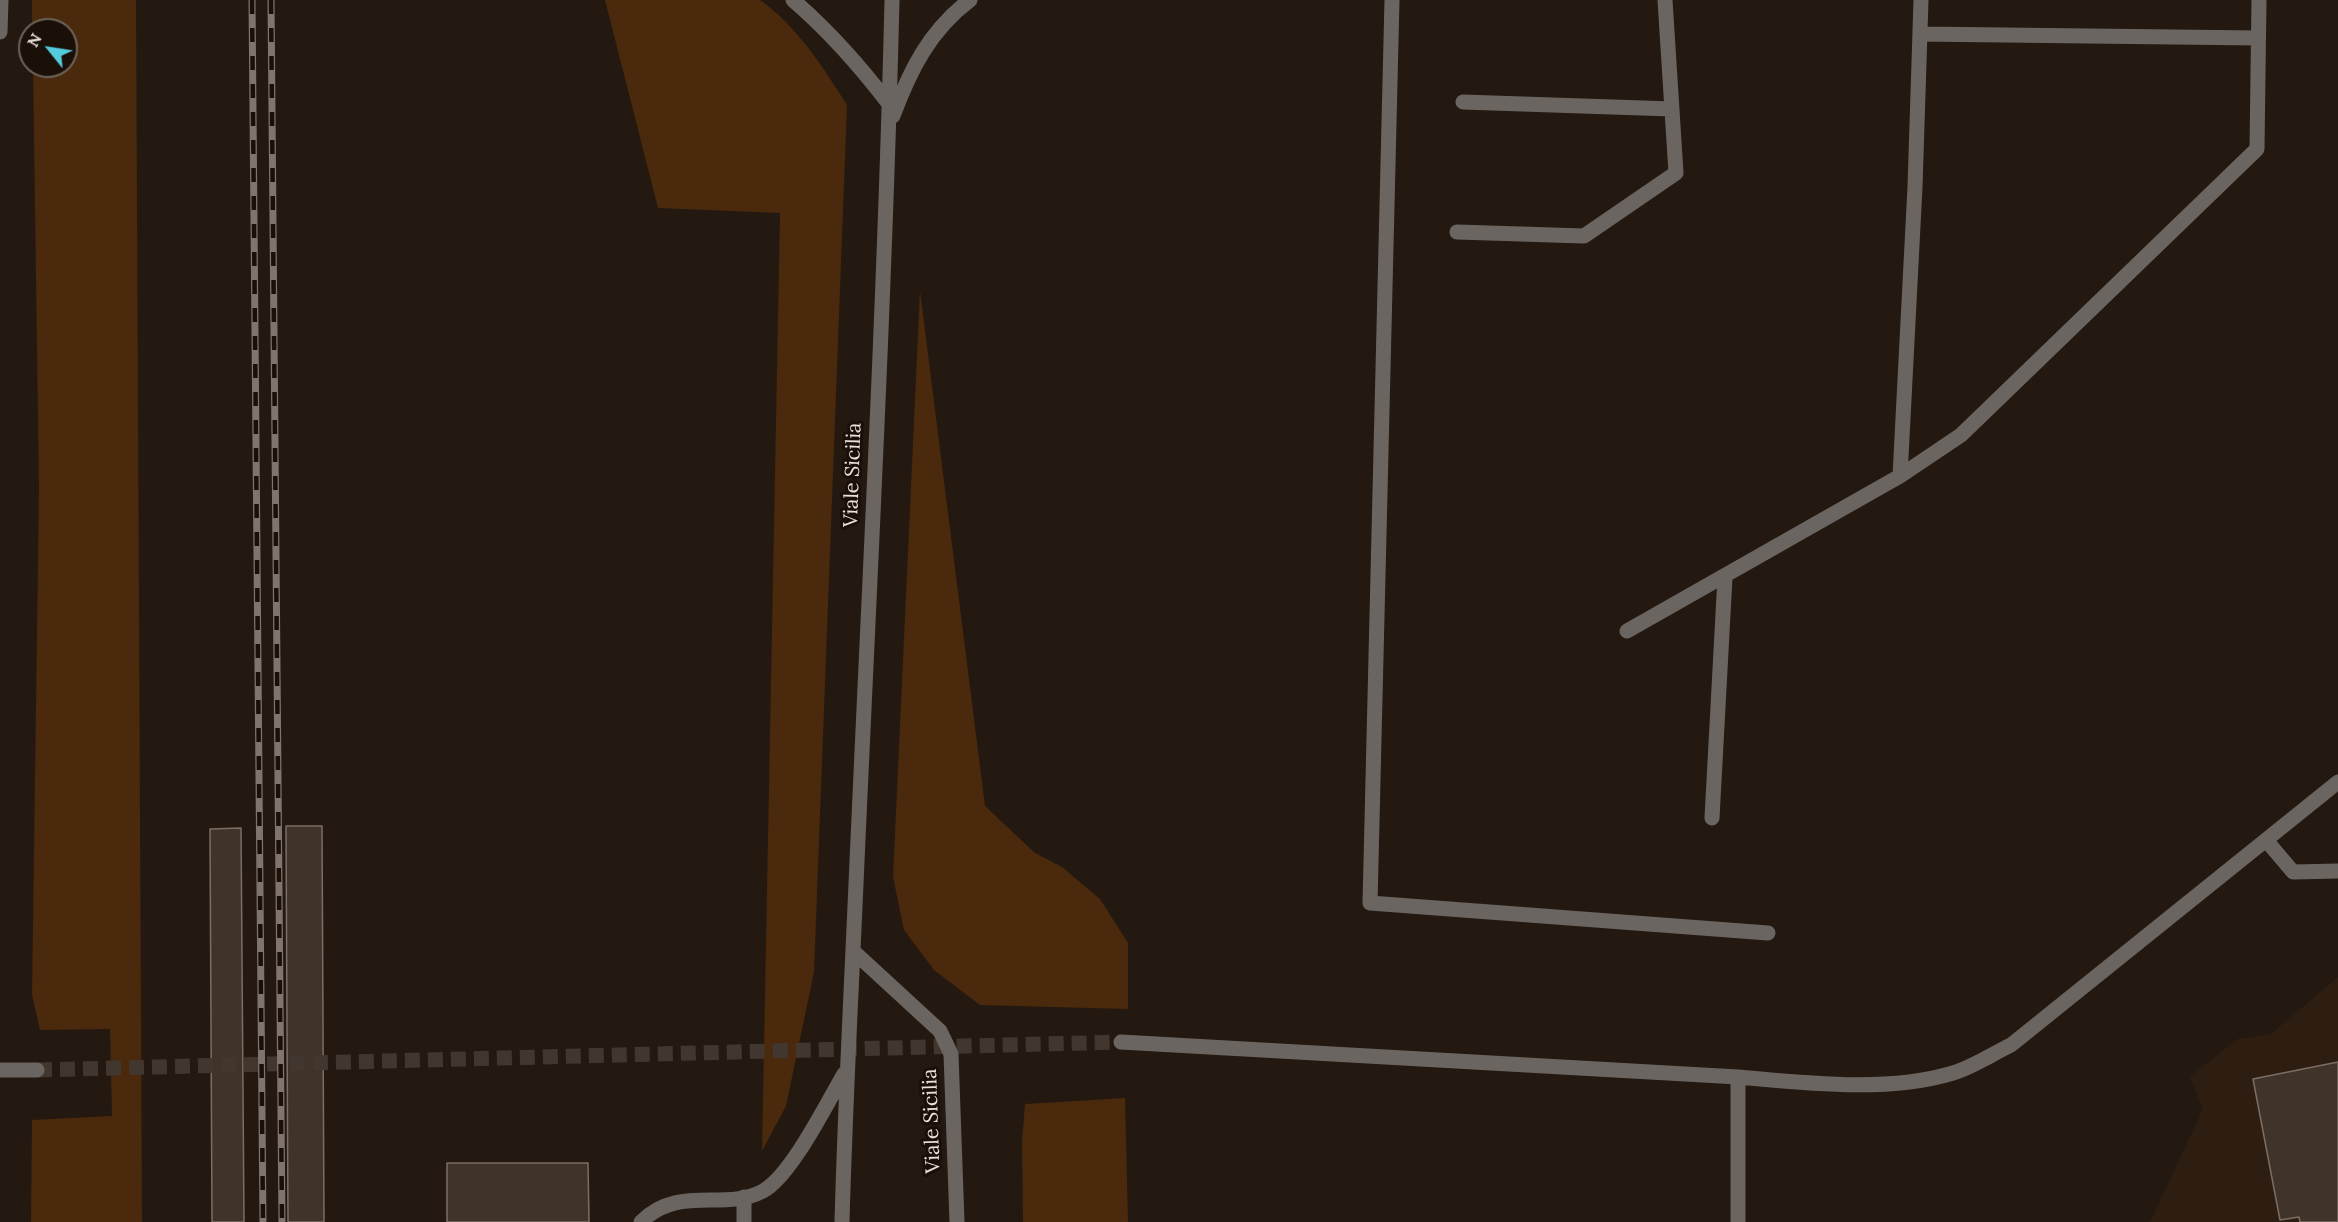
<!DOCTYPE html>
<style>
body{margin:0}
#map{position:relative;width:2338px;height:1222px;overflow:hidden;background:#241911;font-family:Lora,serif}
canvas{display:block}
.north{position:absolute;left:18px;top:18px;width:60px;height:60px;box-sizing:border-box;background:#1a1008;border:2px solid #6d645c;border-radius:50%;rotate:300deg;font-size:16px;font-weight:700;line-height:24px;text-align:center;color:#e9e1db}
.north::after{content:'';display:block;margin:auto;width:21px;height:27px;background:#53cbdb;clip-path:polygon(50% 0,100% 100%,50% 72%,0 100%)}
</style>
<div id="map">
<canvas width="2338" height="1222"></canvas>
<div class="north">N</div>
</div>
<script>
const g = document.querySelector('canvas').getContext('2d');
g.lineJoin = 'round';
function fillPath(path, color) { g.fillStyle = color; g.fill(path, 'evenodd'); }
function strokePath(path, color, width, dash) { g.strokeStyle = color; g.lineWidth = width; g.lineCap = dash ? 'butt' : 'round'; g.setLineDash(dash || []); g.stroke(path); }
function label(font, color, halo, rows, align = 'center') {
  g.font = font + ' Lora,serif'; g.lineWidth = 6; g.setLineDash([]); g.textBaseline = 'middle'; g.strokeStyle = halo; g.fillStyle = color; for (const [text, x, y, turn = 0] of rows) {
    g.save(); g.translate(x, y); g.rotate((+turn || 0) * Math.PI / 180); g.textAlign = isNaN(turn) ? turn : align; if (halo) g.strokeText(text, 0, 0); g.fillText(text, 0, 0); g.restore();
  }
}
const built = new Path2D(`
 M2338 977V1222H2150L2203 1109 2190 1077 2237 1039 2271 1034Z`);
const green = new Path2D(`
 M32 0H136L142 1222H31L32 1120 112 1116 110 1029 40 1030 32 995 39 488 33 66H66V30H32Z
 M605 0H760C797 26 823 67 847 105L814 972 786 1106 762 1151 780 213 658 208Z
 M920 291 985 806 1035 853 1062 867 1100 899 1128 943V1009L980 1005 934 970 904 930 893 877Z
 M1125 1098 1128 1222H1023L1022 1142 1025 1104Z`);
const building = new Path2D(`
 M286 826H322L324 1222H288Z
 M241 828 244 1222H212L210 829Z
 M2338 1062V1222H2300L2299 1217 2280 1220 2253 1079Z
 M447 1163H588L589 1222H447Z`);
const minorTunnel = new Path2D(`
 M37 1070 1121 1042`);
const minor = new Path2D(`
 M793 0C829 31 860 66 889 104
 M1392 0 1370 903 1768 933
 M0 32 1 0
 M1920 34 2258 38
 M1463 102 1672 109
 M893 116C910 70 930 30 970 0
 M1457 232 1584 236 1676 173 1665 0
 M1900 476 1961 435 2257 149 2259 0
 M1627 631 1900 476 1915 187 1921 0
 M1712 818 1725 577
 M2266 840 2293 872 2338 871
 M853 951 940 1031 951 1054 957 1222
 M1121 1042 1738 1077C1805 1083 1887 1093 1953 1073 1973 1067 1992 1054 2011 1045L2338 782
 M0 1070H37
 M744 1197V1222
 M641 1222C679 1184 724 1212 763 1191 791 1176 827 1103 844 1074
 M842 1222C845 1109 851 997 856 884 869 590 885 295 892 0
 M1738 1222V1077`);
const rail = new Path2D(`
 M252 0 263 1222
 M271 0 282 1222`);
const streetNames = [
 ["Viale Sicilia",853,475,-88],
 ["Viale Sicilia",932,1121,-92]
];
fillPath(built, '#2e1e11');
fillPath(green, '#4a290c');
fillPath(building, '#3f332a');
strokePath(building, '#7c6e64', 1.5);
strokePath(minorTunnel, '#42372f', 15, [15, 8]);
strokePath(minor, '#6b6561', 15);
strokePath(rail, '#7f756e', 7);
strokePath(rail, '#1a1008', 4.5, [14]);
label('20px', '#e9e1db', '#1a1008', streetNames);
</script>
